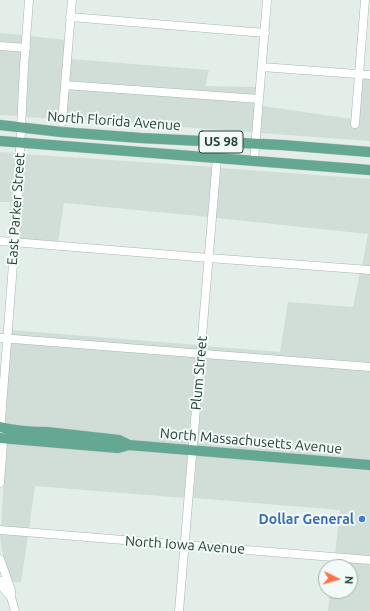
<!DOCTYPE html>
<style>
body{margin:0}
#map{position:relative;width:370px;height:611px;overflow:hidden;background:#e3eee9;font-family:Ubuntu,sans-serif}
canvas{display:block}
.north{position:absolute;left:318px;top:559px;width:40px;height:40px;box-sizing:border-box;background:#f4faf7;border:1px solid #a0b0aa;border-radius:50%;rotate:95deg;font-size:11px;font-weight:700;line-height:16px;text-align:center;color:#214137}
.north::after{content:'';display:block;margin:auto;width:14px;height:18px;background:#fe7252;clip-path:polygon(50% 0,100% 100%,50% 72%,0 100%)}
</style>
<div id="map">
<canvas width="370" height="611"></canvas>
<div class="north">N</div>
</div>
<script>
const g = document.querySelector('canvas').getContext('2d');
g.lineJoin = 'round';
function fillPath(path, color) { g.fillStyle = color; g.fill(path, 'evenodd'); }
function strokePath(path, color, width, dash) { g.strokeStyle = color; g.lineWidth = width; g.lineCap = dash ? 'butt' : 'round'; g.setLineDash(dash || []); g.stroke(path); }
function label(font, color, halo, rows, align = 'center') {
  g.font = font + ' Ubuntu,sans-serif'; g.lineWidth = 4; g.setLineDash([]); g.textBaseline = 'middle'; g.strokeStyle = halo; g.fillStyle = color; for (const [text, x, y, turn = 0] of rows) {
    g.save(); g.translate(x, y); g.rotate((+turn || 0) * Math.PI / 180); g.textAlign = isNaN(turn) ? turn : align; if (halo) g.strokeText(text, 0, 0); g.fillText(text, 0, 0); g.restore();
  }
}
const built = new Path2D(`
 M0 33 23 35 22 44 0 42Z
 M30 36 65 40 58 119 26 117Z
 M0 49 22 51 18 116 0 115Z
 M71 59 209 70 205 86 257 87 256 96 69 82Z
 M362 78H370V141L260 133 263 106 352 119 351 127 358 128Z
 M68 89 255 102 253 132 65 119Z
 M0 152 16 153 11 238H10V202H0Z
 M24 154 214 167 209 217 64 203 58 242 19 239Z
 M221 168 370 179V266H362L368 234 216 218Z
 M360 272 370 273V363L205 351V346L280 352 288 302 353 307Z
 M11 330 198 345 197 350 11 336Z
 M10 342 197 357 189 447 132 442 4 424Z
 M204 357 370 370V462L197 447Z
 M6 441 129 449 188 453 185 498 35 486 29 529 1 527Z
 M196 454 370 468V557L335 554 340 510 193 498 196 466Z
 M0 534 28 536 21 582H12L3 555 1 545Z
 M334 560 370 563V611H328L330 591H350V567H333Z`);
const minor = new Path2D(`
 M70 17 265 33
 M0 46 26 48
 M262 67 370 75
 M65 85 259 99
 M62 122 72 0
 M355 124 365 0
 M254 161 267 0
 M0 241 209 258 370 270
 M0 338 370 367
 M0 433 17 212 24 67 29 0
 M0 438 3 443 0 483
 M0 530 370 560
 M0 559 11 590V597L15 611
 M0 581 4 589 11 597
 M179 611 217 158`);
const major = new Path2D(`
 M0 125 61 132 141 138 282 145 370 152
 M0 141 370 170
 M0 427C15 431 31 432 47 432L119 440 129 445
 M0 438 118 448 129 445 370 465`);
const markers = [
 [362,519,4,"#3f7fe0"]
];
const shields = [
 [221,142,44]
];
const shieldNames = [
 ["US 98",221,142]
];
const streetNames = [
 ["North Florida Avenue",114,121,4],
 ["East Parker Street",16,209,-86],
 ["Plum Street",199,373,-85],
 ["North Massachusetts Avenue",251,441,5],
 ["North Iowa Avenue",185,545,4]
];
const shopNames = [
 ["Dollar General",354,519]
];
fillPath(built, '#d1ded7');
strokePath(minor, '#a5b7b0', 9);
strokePath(major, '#c1cac7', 11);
strokePath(minor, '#fff', 8);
strokePath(major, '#64a792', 10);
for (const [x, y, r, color] of markers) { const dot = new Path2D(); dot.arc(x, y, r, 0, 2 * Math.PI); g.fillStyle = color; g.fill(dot); strokePath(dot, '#f4faf7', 1.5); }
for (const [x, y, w] of shields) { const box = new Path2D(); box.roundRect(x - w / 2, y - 11, w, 22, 3); g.fillStyle = '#f4faf7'; g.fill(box); strokePath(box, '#214137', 1); }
label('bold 13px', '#214137', null, shieldNames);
label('14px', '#214137', '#f4faf7', streetNames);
label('bold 14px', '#366cbe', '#f4faf7', shopNames, 'right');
</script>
